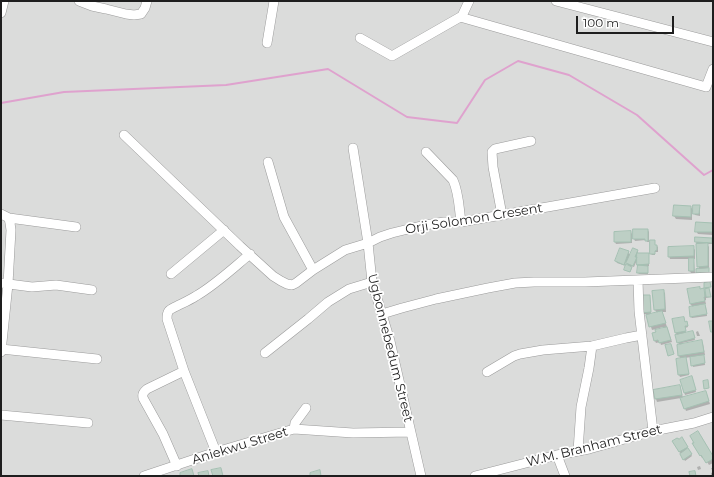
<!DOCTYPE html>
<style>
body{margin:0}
#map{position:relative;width:714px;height:477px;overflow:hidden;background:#e3efec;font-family:Montserrat,sans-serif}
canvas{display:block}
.frame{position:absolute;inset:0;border:2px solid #1e1e1e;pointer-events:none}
.scale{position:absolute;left:576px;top:16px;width:98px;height:18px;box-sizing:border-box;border:2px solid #1e1e1e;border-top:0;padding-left:5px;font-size:12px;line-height:14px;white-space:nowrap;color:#1e1e1e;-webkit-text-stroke:3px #fff;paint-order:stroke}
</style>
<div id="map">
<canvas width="714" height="477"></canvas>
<div class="frame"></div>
<div class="scale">100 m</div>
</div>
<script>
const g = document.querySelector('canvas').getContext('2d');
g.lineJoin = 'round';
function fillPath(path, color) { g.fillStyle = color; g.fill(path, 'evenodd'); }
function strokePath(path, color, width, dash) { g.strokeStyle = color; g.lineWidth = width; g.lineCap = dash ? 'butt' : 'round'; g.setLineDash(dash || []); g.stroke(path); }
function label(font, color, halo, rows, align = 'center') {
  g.font = font + ' Montserrat,sans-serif'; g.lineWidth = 3.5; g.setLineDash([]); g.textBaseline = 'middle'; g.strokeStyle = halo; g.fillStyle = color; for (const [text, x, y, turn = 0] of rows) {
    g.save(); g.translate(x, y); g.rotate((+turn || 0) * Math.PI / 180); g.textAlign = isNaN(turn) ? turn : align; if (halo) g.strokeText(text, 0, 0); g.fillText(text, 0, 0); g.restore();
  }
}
const residential = new Path2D(`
 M1 1H713V476H1Z`);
const shadow = new Path2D(`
 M675 206 691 207 694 212 699 206 700 208V216L695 215 692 211V220L676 219 674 216Z
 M713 224V235L698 234 696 231Z
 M648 230 649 232V242H647L646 240 635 241 634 239Z
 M615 232H631L632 234V243L616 244 615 242Z
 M712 239 713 244H707L709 247V269H708L709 274 698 275 697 270H700L698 266 697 244 696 242Z
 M655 241V246H657L658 247V252H655V255H652L651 254Z
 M693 247 695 250V259H693L694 261 695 273H691L690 271V259H670L669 256Z
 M637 251 638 252 636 258 637 260 634 267 631 266 632 268 630 272 625 270 626 266 617 263 616 261 628 252 630 256ZM626 261 629 267 625 265Z
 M648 254 649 256V266H647L648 268V274H639L638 273 640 267 638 264Z
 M705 287H708L709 290 710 297 706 298V300H705L706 304H704L706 307 707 316 692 318 691 317 693 308 690 303 700 290H703L707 296 706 289Z
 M663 291 665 293 666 312H662L672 342 661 345 660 342 656 343 655 341 663 329V327L652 330 647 314H643V313L649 296 650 297 651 315 657 313 655 310Z
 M674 319 685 323 687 322 688 327 685 328 686 333H693L695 340 682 343V345L701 341 703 344 705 355H703L704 357 705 365 693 367 691 357 685 358 686 360 689 375 680 377 679 375 677 360 681 359 679 356 678 345H680L678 343 677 336 676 333Z
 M698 331 700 336H697L696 332Z
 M692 377 696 392 685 395 681 380Z
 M680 386 681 389 683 398 707 395 710 404 686 411 681 398 657 402 656 399 654 390Z
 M682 439 692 456 685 461 673 441H678Z
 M694 444 713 458V463L709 465 704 457 702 458Z
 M700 466 701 469 698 470 697 467Z
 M711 468H713V475H712L713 476 711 475V473L713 472Z`);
const stream = new Path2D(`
 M1 103 64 92 226 85 328 69 407 117 457 123 485 80 518 61 569 75 637 115 704 175 713 170`);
const building = new Path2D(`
 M674 205 691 206V217L673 216Z
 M693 205H700L699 214H693Z
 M696 222 713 223V232H695Z
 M633 229H648V241H645V239H633Z
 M631 231V242H614V232Z
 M695 237 712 238V243L695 242Z
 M650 240H655V245H657V250L655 251V254H650Z
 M708 243V266L697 267 696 244Z
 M694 246V256L668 257V247Z
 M620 248 629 251 624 265 615 261Z
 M633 248 638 250 635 257H637L633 266 626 263Z
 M637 253H649V264L637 265Z
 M689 258H694V271H689Z
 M626 264 632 267 630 272 624 270Z
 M638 265 648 266V273H637Z
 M709 268V273H696V269Z
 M710 282 711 287 704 288V283Z
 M700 287V289L704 288 705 297H704L705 301 690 304 687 289Z
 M709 288 711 297H706L705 289Z
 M664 290 665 309 654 310 652 291Z
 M641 295H650L651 312 642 313Z
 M705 304 707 314 690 317 689 307Z
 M662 311 666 323 649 327 646 315Z
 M684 317 685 322 687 321 688 326H685L686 331 675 333 672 319Z
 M709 321H713V332H711Z
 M667 327 671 340 659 343 658 340 654 341 652 333 656 332 655 330Z
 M693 331 695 338 677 343 675 335Z
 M702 340 704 352 678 356 677 345Z
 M671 344 674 354 668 356 665 345Z
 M704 355 705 363 691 366 690 357Z
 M686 357 689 374 678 375 676 359Z
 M692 376 696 390 684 393 680 380Z
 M708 380 709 388 704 389 703 381Z
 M680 385 682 395 655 399 653 390Z
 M706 391 709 401 684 409 680 398Z
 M698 431 713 456V459L706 463 701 455 700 456 692 443H694L690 436Z
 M682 437 688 447 679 452 672 441 677 438 679 439Z
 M688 448 692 454 683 460 680 454Z
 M221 468 223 476H213L211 470Z
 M192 469 194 476H180V473Z
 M320 470 321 476H310V473Z
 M208 471 209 476H199L198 473Z
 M695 471 696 476H690L689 472Z`);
const minor = new Path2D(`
 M79 1 92 6 106 9 126 14 134 15 141 14 145 8 147 1
 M556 1 713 42
 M1 13 4 1
 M460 17 706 87 713 69
 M360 38 392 56 462 16 469 1
 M267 43 274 1
 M124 135 240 246 273 276 281 281 287 284 292 285 296 283 313 270 345 250 368 243 380 237 392 233 425 225 444 222H461L502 215 655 188
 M353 148 368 243 372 282 382 314 390 341 421 476
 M426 152 453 180C459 193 459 208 461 222
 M268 162 284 217 313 270
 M1 214 9 218 10 223 11 230 8 284 1 352
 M502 215 493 167 492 152 495 149 531 141
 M9 218 76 227
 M171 274 224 230
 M638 280 639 311 653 431
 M1 283 32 287 56 285 92 290
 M382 314 402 308 436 299 488 288 515 283 534 282H585L713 277
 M592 346 626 338 642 335
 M1 349 97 359
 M265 353 308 319 328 302 349 289 372 282
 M487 372 514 356 520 354 543 350 592 346 589 368 581 407 578 451
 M1 415 88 423
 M294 429 295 423 306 408
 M216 452 184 371 167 319C167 310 169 310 177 306 183 303 190 300 196 296 215 285 232 269 250 254
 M557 455 565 476
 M177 466 163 434 143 398C142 393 144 392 147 389L184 371
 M144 476 216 452 294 429 353 433 411 432
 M475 476 557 455 589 449 653 431 694 423 713 417`);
const streetNames = [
 ["Orji Solomon Cresent",474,219,-9],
 ["Ugbonnebedum Street",390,348,76],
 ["Aniekwu Street",240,446,-17],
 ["W.M. Branham Street",594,446,-14]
];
fillPath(residential, '#dbdcdb');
fillPath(shadow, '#0003');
strokePath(stream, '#dfa2ce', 2);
fillPath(building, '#bdcfc5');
strokePath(building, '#a5c1b3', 1);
strokePath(minor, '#9b9b9b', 10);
strokePath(minor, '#fff', 9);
label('13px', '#1e1e1e', '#fff', streetNames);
</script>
